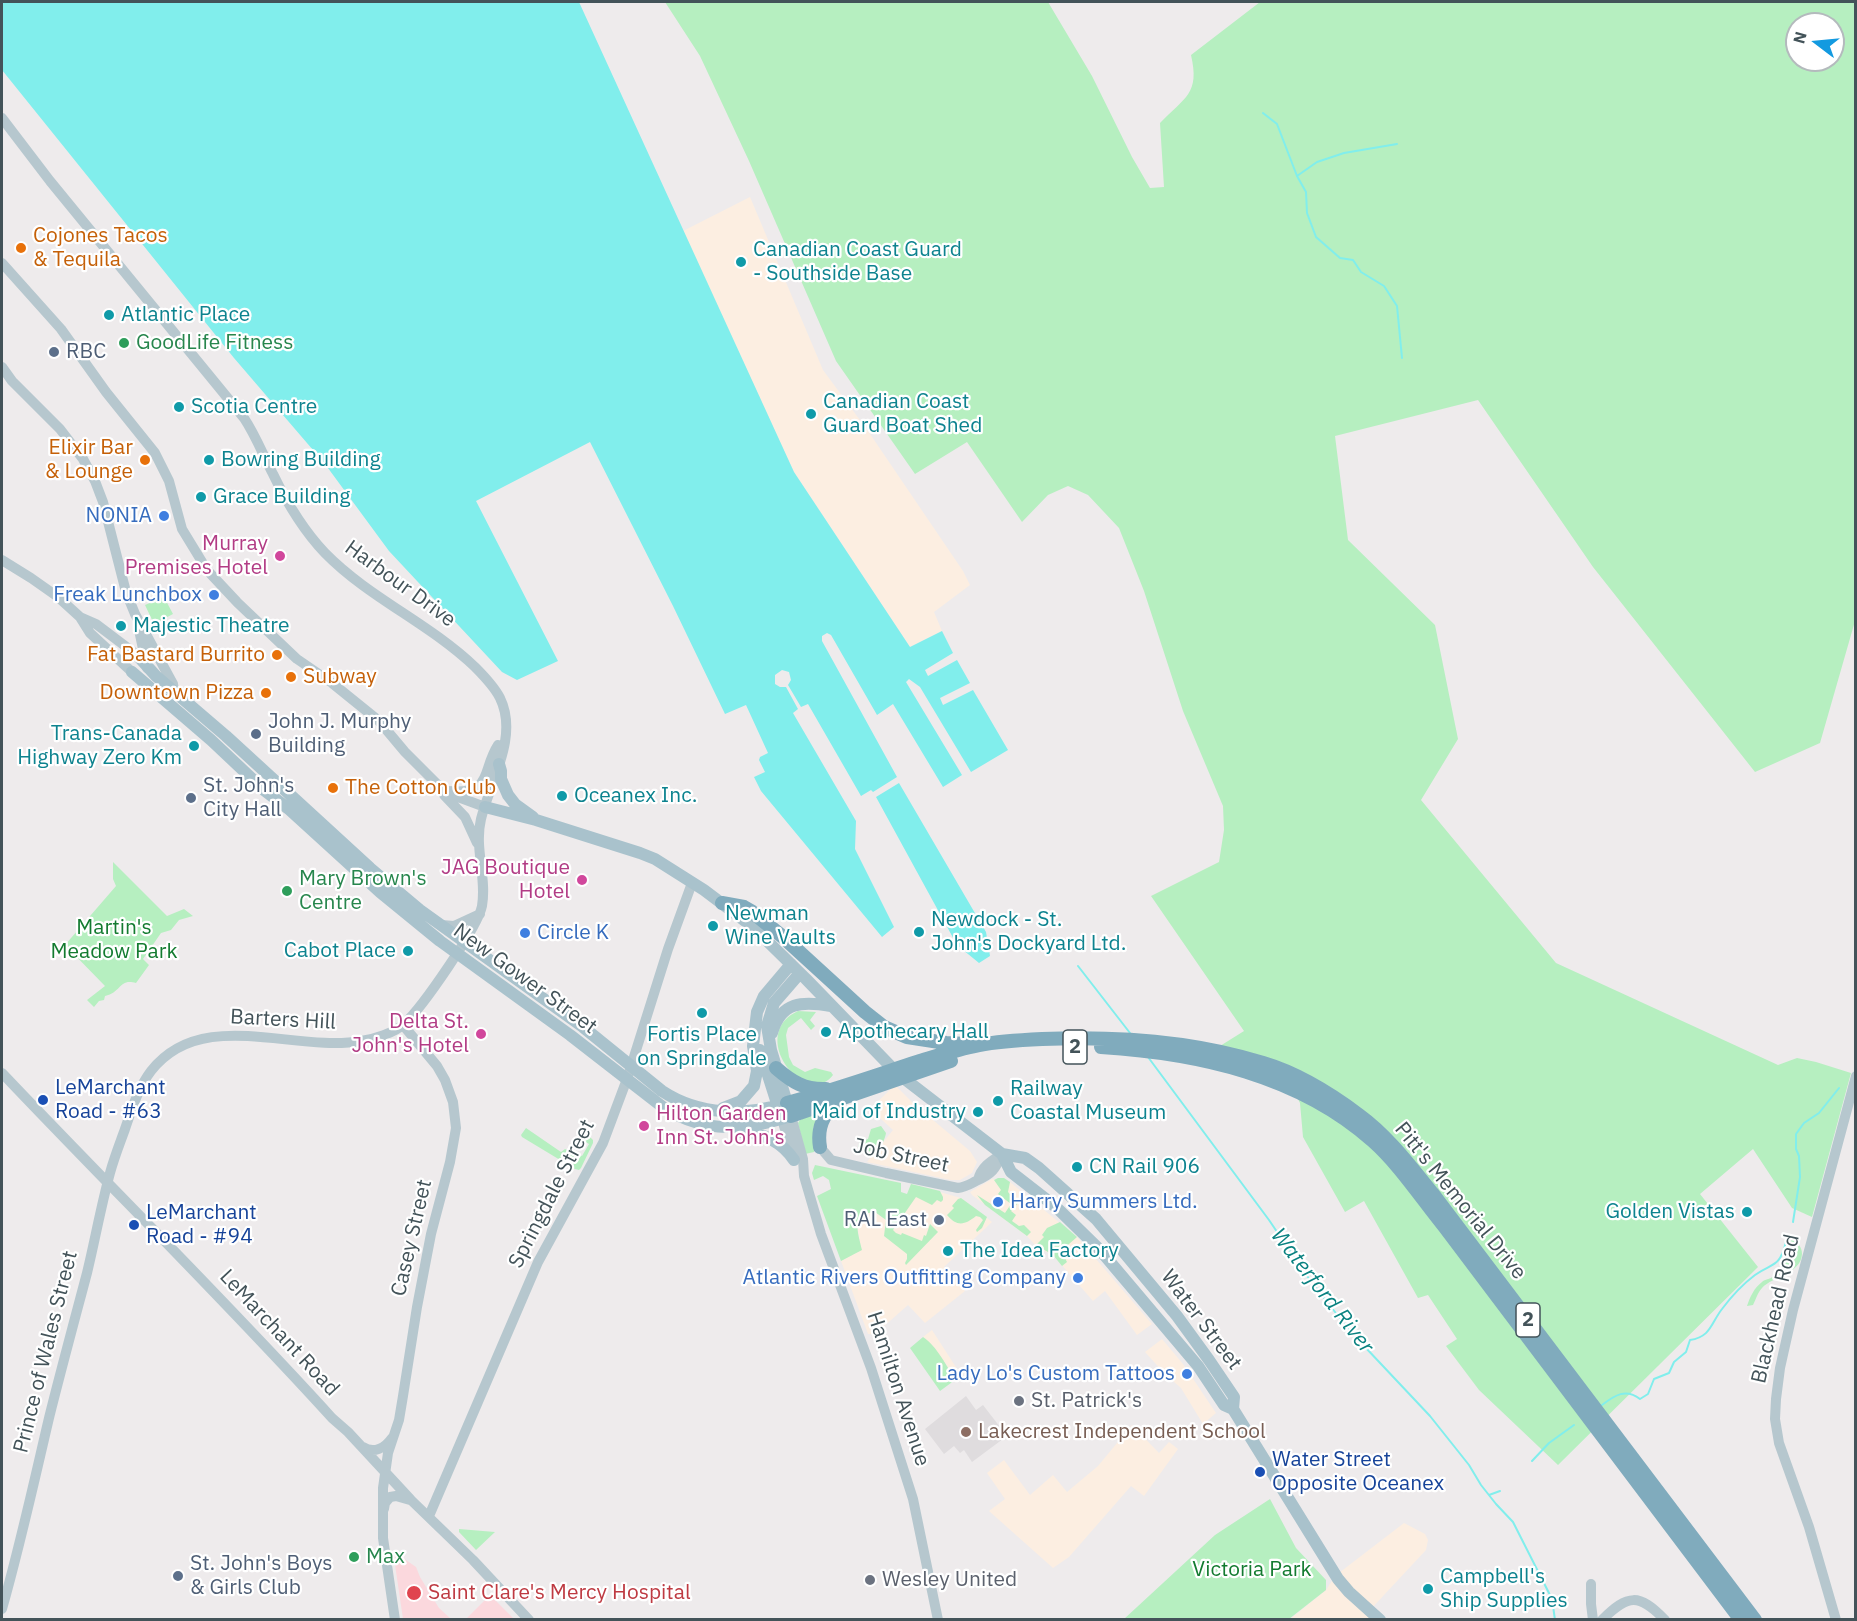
<!DOCTYPE html>
<style>
body{margin:0}
#map{position:relative;width:1857px;height:1621px;overflow:hidden;background:#eeebec;font-family:"IBM Plex Sans",sans-serif}
canvas{display:block}
.frame{position:absolute;inset:0;border:3px solid #435359;pointer-events:none}
.north{position:absolute;left:1785px;top:12px;width:60px;height:60px;box-sizing:border-box;background:#fff;border:2px solid #b4babd;border-radius:50%;rotate:286deg;font-size:16px;font-weight:700;line-height:24px;text-align:center;color:#435359}
.north::after{content:'';display:block;margin:auto;width:21px;height:27px;background:#139ae0;clip-path:polygon(50% 0,100% 100%,50% 72%,0 100%)}
</style>
<div id="map">
<canvas width="1857" height="1621"></canvas>
<div class="frame"></div>
<div class="north">N</div>
</div>
<script>
const g = document.querySelector('canvas').getContext('2d');
g.lineJoin = 'round';
function fillPath(path, color) { g.fillStyle = color; g.fill(path, 'evenodd'); }
function strokePath(path, color, width, dash) { g.strokeStyle = color; g.lineWidth = width; g.lineCap = dash ? 'butt' : 'round'; g.setLineDash(dash || []); g.stroke(path); }
function label(font, color, halo, rows, align = 'center') {
  g.font = font + ' "IBM Plex Sans",sans-serif'; g.lineWidth = 4.5; g.setLineDash([]); g.textBaseline = 'middle'; g.strokeStyle = halo; g.fillStyle = color; for (const [text, x, y, turn = 0] of rows) {
    g.save(); g.translate(x, y); g.rotate((+turn || 0) * Math.PI / 180); g.textAlign = isNaN(turn) ? turn : align; if (halo) g.strokeText(text, 0, 0); g.fillText(text, 0, 0); g.restore();
  }
}
const commercial = new Path2D(`
 M750 197 823 370 868 431 963 571 970 585 934 612 942 631 910 647 794 472 683 231Z
 M895 1085 915 1105 970 1151 977 1162 972 1173 960 1180H951L867 1162 893 1130 870 1109Z
 M992 1179 1010 1182 1077 1237 1152 1324 1137 1335 1105 1291 1093 1301 1053 1255 1037 1247 1027 1236 972 1195 970 1192Z
 M922 1187 961 1198 992 1222 944 1267 965 1291 925 1323 908 1305 873 1336 871 1334H868L841 1261 861 1250 857 1224 859 1217 866 1213 875 1212 886 1220 893 1229Z
 M932 1330 961 1375 955 1380 946 1364 923 1337Z
 M1162 1339 1183 1364 1216 1413 1203 1424 1181 1388 1165 1374 1145 1352Z
 M1132 1425 1159 1453 1169 1442 1178 1449 1144 1496 1131 1486 1069 1557 1053 1568 989 1511 1005 1499 987 1473 1004 1460 1030 1495 1053 1475 1067 1492 1098 1466Z
 M1404 1523 1425 1534 1428 1540 1426 1550 1370 1610 1380 1619 1289 1620 1326 1590 1335 1576Z`);
const education = new Path2D(`
 M966 1396 976 1410 983 1405 1007 1436 972 1462 964 1450 960 1453 954 1446 944 1454 925 1429Z`);
const medical = new Path2D(`
 M393 1551 416 1567 420 1577 439 1608 451 1619H403Z
 M490 1595 514 1619H466Z`);
const green = new Path2D(`
 M665 2H1048L1092 76 1132 157 1150 188 1164 187 1160 123C1185 97 1200 94 1191 55L1260 2H1855V621L1820 743 1755 772 1593 567 1478 400 1335 436 1348 540 1435 625 1458 739 1421 800 1556 963 1778 1065 1797 1058 1816 1062 1851 1073 1812 1217 1792 1208 1753 1149 1700 1194 1758 1267 1558 1465 1479 1390 1446 1346 1457 1339 1428 1295 1418 1298 1364 1201 1345 1212 1303 1137 1300 1103 1278 1061 1220 1046 1244 1031 1151 896 1219 862 1224 830 1223 806 1183 711 1144 591 1119 528 1088 495 1068 486 1048 495 1022 522 967 442 915 474 836 361 749 161 700 56ZM1797 24H1833V60H1797Z
 M164 597 173 614 154 624 145 605Z
 M113 862 167 916 184 909 193 916 179 920 171 930 161 933 143 959 149 965 136 983C119 978 122 992 105 996L104 1000 99 1001 94 1007 87 1000 105 986 65 945 116 886 113 879Z
 M798 1011 816 1012 810 1020 815 1026 811 1030 801 1018 788 1028 786 1035 789 1057 793 1065 805 1072 815 1068 831 1072 833 1075C806 1110 746 1035 798 1011Z
 M820 1111 813 1129 814 1152 805 1154 798 1123 800 1120Z
 M881 1126 886 1133C885 1139 880 1152 872 1152 868 1152 863 1148 858 1147L860 1141 868 1139 871 1129Z
 M526 1128 561 1152 565 1149 582 1156 589 1144 584 1141 588 1135 593 1140V1143L581 1168 579 1170 575 1169 522 1137 521 1135Z
 M815 1165 901 1183V1192L907 1194 911 1184 940 1191 943 1197V1200L941 1202 937 1200 932 1205 916 1197 893 1230 896 1233 901 1235 902 1233 922 1241 924 1235 926 1236 930 1224 938 1232 906 1265 905 1263 907 1259V1254L884 1236 886 1220 875 1212C850 1214 858 1232 862 1250L841 1261 817 1196 831 1189 829 1180 823 1176 814 1180 812 1173Z
 M998 1178H1004L1010 1182 1008 1192 1018 1203 1011 1211 1016 1215 1012 1221 1019 1226 1024 1225 1031 1232 1027 1236 985 1205 977 1195 1005 1213 1011 1204 998 1194 1001 1190 994 1180Z
 M961 1198 987 1217 982 1228 977 1232 976 1230 983 1220 980 1217 976 1216C965 1225 957 1227 947 1215L954 1208 952 1206 958 1199Z
 M1060 1222 1077 1237 1061 1251 1067 1262 1062 1266 1053 1255 1036 1245 1044 1237 1042 1235 1047 1228Z
 M1792 1239C1798 1243 1802 1247 1802 1254 1801 1274 1773 1276 1762 1288 1758 1292 1756 1299 1753 1305L1747 1306C1750 1297 1754 1288 1762 1282 1765 1279 1767 1280 1771 1278 1781 1271 1795 1255 1790 1242Z
 M923 1337C936 1345 948 1368 955 1380L940 1391 910 1348Z
 M1270 1499 1296 1548 1326 1580V1590L1289 1619H1124L1215 1535Z
 M459 1529 495 1532 476 1550 459 1532Z`);
const water = new Path2D(`
 M2 2H579L794 472 910 647 942 631 953 653 925 670 928 676 957 660 970 683 940 698 943 705 973 690 1008 750 971 772 920 687 909 679 906 682 962 775 943 787 893 704 877 715 831 635 827 633 822 636V641L897 777 873 792 871 790 861 796 808 704 801 707 788 685 791 680 789 672 782 670 775 675V684L780 687H786L798 709 793 713 856 821 855 849 894 927 882 937 761 791 754 777 765 772 759 760 760 757 768 753 746 705 725 714 673 606 590 442 476 501 558 661 517 680 502 672 389 551 325 464 234 358 2 70Z
 M899 783 986 932 990 956 979 963 957 945 876 797Z`);
const stream = new Path2D(`
 M1263 113 1277 124 1297 176 1306 192 1307 213 1316 237 1340 258 1353 260 1361 272 1384 286 1397 306 1402 358
 M1297 176 1317 162 1344 153 1397 144
 M1078 966 1130 1033
 M1148 1057 1269 1220 1307 1276 1349 1330 1430 1416 1469 1465 1481 1485 1496 1504 1513 1522 1552 1599 1555 1620
 M1793 1222 1800 1177 1799 1156 1796 1149V1134L1804 1123 1819 1113 1839 1088
 M1602 1405C1615 1395 1626 1388 1640 1399L1648 1394 1654 1379 1669 1373 1674 1362 1686 1352 1690 1340C1711 1337 1711 1323 1722 1309 1731 1297 1743 1284 1755 1275 1773 1262 1779 1269 1786 1242
 M1532 1461 1549 1443 1574 1425
 M1489 1495 1500 1491`);
const secondary = new Path2D(`
 M2 118 50 181 244 418C256 436 263 455 273 474 286 501 304 531 325 553 369 598 429 623 475 667 484 676 494 686 500 698 519 737 490 782 481 819 474 848 487 877 482 906 478 927 422 1008 404 1024 394 1033 374 1039 361 1041 293 1053 202 1006 151 1071 138 1088 132 1109 125 1129 120 1143 114 1158 110 1173 101 1206 95 1240 87 1273 74 1322 61 1370 49 1418 34 1482 20 1546 2 1609
 M2 263 61 329 106 392 155 453 169 481 182 529 207 570 237 602 297 659 332 683 379 721 405 752 442 789 458 797 485 807
 M2 367 12 381 60 429 83 459 95 481 103 502 126 592 135 614 173 684 174 691
 M2 560 31 578 58 597 80 617 90 633 132 672
 M80 617 96 624 137 655
 M139 630 147 668
 M448 791C494 795 481 771 498 745
 M444 795 465 817 477 843
 M441 925 454 926 480 914
 M2 1073C111 1188 225 1300 332 1418L348 1432 411 1500 473 1560 529 1620
 M791 1116 803 1159 804 1176 821 1234 871 1368 913 1499 938 1620
 M782 1119 793 1157
 M820 1147 831 1160 886 1173 958 1188C966 1187 970 1184 976 1181 992 1174 995 1170 1002 1154
 M978 1180C981 1167 991 1161 1002 1154
 M363 1447C374 1454 385 1448 392 1438
 M384 1509 385 1503 390 1497 396 1496 410 1500
 M429 1516 538 1262 603 1143 627 1079 668 949 692 883
 M1591 1584V1604L1593 1620
 M395 1620 383 1538V1488L388 1453 399 1420 403 1396 417 1307 431 1234 450 1162 456 1128 453 1102 445 1080 437 1066 403 1025
 M1602 1620C1628 1594 1639 1593 1665 1620
 M1836 1620 1809 1527 1779 1443 1775 1419 1776 1399 1780 1368 1793 1310 1856 1076`);
const primary = new Path2D(`
 M137 655 156 676 226 736 370 868 420 910 583 1027 662 1091C700 1116 745 1116 787 1103
 M132 672 211 740 264 790 290 810 380 892 440 941 570 1035 664 1108C706 1134 746 1130 791 1116L771 1050 767 1026 774 1003 800 973
 M499 764 501 771V779L508 795 515 804 533 817
 M485 807 536 820 640 853 655 859 704 890 753 927 806 979 897 1073 1002 1154 1011 1172 1056 1207 1100 1250 1198 1366 1224 1405 1233 1409
 M772 1033C781 1001 803 1001 831 1006
 M760 1050 780 1113
 M723 1108 741 1101 754 1086 757 1071 753 1046 757 1012 764 996 791 964
 M742 1132C764 1133 781 1141 794 1160
 M1002 1154 1025 1158 1039 1168 1096 1219 1177 1316 1209 1360 1234 1397 1233 1409
 M1233 1409 1338 1579 1349 1592 1380 1620`);
const highway = new Path2D(`
 M722 903 744 907 751 911 783 937 865 1012 884 1027 907 1037 946 1043 968 1044
 M1101 1047C1198 1053 1299 1075 1373 1141 1399 1164 1422 1199 1444 1226L1741 1620
 M776 1068C792 1082 805 1090 826 1089
 M787 1103C831 1091 874 1076 917 1062 937 1056 958 1049 979 1045 1000 1041 1021 1040 1042 1039 1116 1036 1193 1041 1263 1063 1297 1073 1331 1094 1359 1115 1388 1136 1411 1167 1433 1194L1755 1620
 M791 1116 951 1061
 M820 1147C817 1129 823 1113 838 1103`);
const markers = [
 [21,248,6,"#e8710a"],
 [741,262,6,"#0f9aa8"],
 [109,315,6,"#0f9aa8"],
 [124,343,6,"#2e9e5b"],
 [54,352,6,"#5c6f8a"],
 [179,407,6,"#0f9aa8"],
 [811,414,6,"#0f9aa8"],
 [145,460,6,"#e8710a"],
 [209,460,6,"#0f9aa8"],
 [201,497,6,"#0f9aa8"],
 [164,516,6,"#3f7fe0"],
 [280,556,6,"#d1479c"],
 [214,595,6,"#3f7fe0"],
 [121,626,6,"#0f9aa8"],
 [277,655,6,"#e8710a"],
 [291,677,6,"#e8710a"],
 [266,693,6,"#e8710a"],
 [256,734,6,"#5c6f8a"],
 [194,746,6,"#0f9aa8"],
 [333,788,6,"#e8710a"],
 [562,796,6,"#0f9aa8"],
 [191,798,6,"#5c6f8a"],
 [582,880,6,"#d1479c"],
 [287,891,6,"#2e9e5b"],
 [713,926,6,"#0f9aa8"],
 [919,932,6,"#0f9aa8"],
 [525,933,6,"#3f7fe0"],
 [408,951,6,"#0f9aa8"],
 [702,1013,6,"#0f9aa8"],
 [826,1032,6,"#0f9aa8"],
 [481,1034,6,"#d1479c"],
 [43,1100,6,"#1a4fb4"],
 [998,1101,6,"#0f9aa8"],
 [978,1112,6,"#0f9aa8"],
 [644,1126,6,"#d1479c"],
 [1077,1167,6,"#0f9aa8"],
 [998,1202,6,"#3f7fe0"],
 [1747,1212,6,"#0f9aa8"],
 [939,1220,6,"#5c6f8a"],
 [134,1225,6,"#1a4fb4"],
 [948,1251,6,"#0f9aa8"],
 [1078,1278,6,"#3f7fe0"],
 [1187,1374,6,"#3f7fe0"],
 [1019,1401,6,"#6b7280"],
 [966,1432,6,"#8d6e63"],
 [1260,1472,6,"#1a4fb4"],
 [354,1557,6,"#2e9e5b"],
 [178,1576,6,"#5c6f8a"],
 [870,1580,6,"#6b7280"],
 [1428,1589,6,"#0f9aa8"],
 [414,1593,8,"#e0444e"]
];
const shields = [
 [1075,1047,24],
 [1528,1320,24]
];
const shieldNames = [
 ["2",1075,1047],
 ["2",1528,1320]
];
const foodNames = [
 ["Cojones Tacos",33,236],
 ["& Tequila",33,260],
 ["Elixir Bar",133,448,"right"],
 ["& Lounge",133,472,"right"],
 ["Fat Bastard Burrito",265,655,"right"],
 ["Subway",303,677],
 ["Downtown Pizza",254,693,"right"],
 ["The Cotton Club",345,788]
];
const cultureNames = [
 ["Canadian Coast Guard",753,250],
 ["- Southside Base",753,274],
 ["Atlantic Place",121,315],
 ["Canadian Coast",823,402],
 ["Guard Boat Shed",823,426],
 ["Scotia Centre",191,407],
 ["Bowring Building",221,460],
 ["Grace Building",213,497],
 ["Majestic Theatre",133,626],
 ["Trans-Canada",182,734,"right"],
 ["Highway Zero Km",182,758,"right"],
 ["Oceanex Inc.",574,796],
 ["Newman",725,914],
 ["Wine Vaults",725,938],
 ["Newdock - St.",931,920],
 ["John's Dockyard Ltd.",931,944],
 ["Cabot Place",396,951,"right"],
 ["Apothecary Hall",838,1032],
 ["Fortis Place",702,1035,"center"],
 ["on Springdale",702,1059,"center"],
 ["Railway",1010,1089],
 ["Coastal Museum",1010,1113],
 ["Maid of Industry",966,1112,"right"],
 ["CN Rail 906",1089,1167],
 ["Golden Vistas",1735,1212,"right"],
 ["The Idea Factory",960,1251],
 ["Campbell's",1440,1577],
 ["Ship Supplies",1440,1601]
];
const leisureNames = [
 ["GoodLife Fitness",136,343],
 ["Mary Brown's",299,879],
 ["Centre",299,903],
 ["Max",366,1557]
];
const serviceNames = [
 ["RBC",66,352],
 ["John J. Murphy",268,722],
 ["Building",268,746],
 ["St. John's",203,786],
 ["City Hall",203,810],
 ["RAL East",927,1220,"right"],
 ["St. John's Boys",190,1564],
 ["& Girls Club",190,1588]
];
const shopNames = [
 ["NONIA",152,516],
 ["Freak Lunchbox",202,595],
 ["Circle K",537,933,"left"],
 ["Harry Summers Ltd.",1010,1202,"left"],
 ["Atlantic Rivers Outfitting Company",1066,1278],
 ["Lady Lo's Custom Tattoos",1175,1374]
];
const hotelNames = [
 ["Murray",268,544],
 ["Premises Hotel",268,568],
 ["JAG Boutique",570,868],
 ["Hotel",570,892],
 ["Delta St.",469,1022],
 ["John's Hotel",469,1046],
 ["Hilton Garden",656,1114,"left"],
 ["Inn St. John's",656,1138,"left"]
];
const streetNames = [
 ["Harbour Drive",400,584,36],
 ["New Gower Street",525,979,36],
 ["Barters Hill",283,1020,3],
 ["Job Street",901,1156,12],
 ["Springdale Street",552,1194,-63],
 ["Pitt's Memorial Drive",1460,1201,51],
 ["Casey Street",412,1238,-77],
 ["Blackhead Road",1776,1309,-77],
 ["Water Street",1201,1320,53],
 ["LeMarchant Road",279,1333,47],
 ["Prince of Wales Street",46,1352,-76],
 ["Hamilton Avenue",898,1389,72]
];
const parkNames = [
 ["Martin's",114,928],
 ["Meadow Park",114,952],
 ["Victoria Park",1252,1570]
];
const transitNames = [
 ["LeMarchant",55,1088],
 ["Road - #63",55,1112],
 ["LeMarchant",146,1213],
 ["Road - #94",146,1237],
 ["Water Street",1272,1460],
 ["Opposite Oceanex",1272,1484]
];
const worshipNames = [
 ["St. Patrick's",1031,1401],
 ["Wesley United",882,1580]
];
const educationNames = [
 ["Lakecrest Independent School",978,1432]
];
const healthNames = [
 ["Saint Clare's Mercy Hospital",428,1593]
];
const waterNames = [
 ["Waterford River",1322,1291,52]
];
fillPath(commercial, '#fceee1');
fillPath(education, '#dfdcde');
fillPath(medical, '#fbd8dd');
fillPath(green, '#b6efc0');
fillPath(water, '#81eeec');
strokePath(stream, '#81eeec', 2);
strokePath(secondary, '#b6c7ce', 10);
strokePath(primary, '#a9c2cc', 12);
strokePath(highway, '#80abbd', 14);
for (const [x, y, r, color] of markers) { const dot = new Path2D(); dot.arc(x, y, r, 0, 2 * Math.PI); g.fillStyle = color; g.fill(dot); strokePath(dot, '#fff', 2); }
for (const [x, y, w] of shields) { const box = new Path2D(); box.roundRect(x - w / 2, y - 17, w, 34, 4.5); g.fillStyle = '#fff'; g.fill(box); strokePath(box, '#435359', 1.5); }
label('bold 20px', '#435359', null, shieldNames);
label('21px', '#c56008', '#fff', foodNames, 'left');
label('21px', '#0d838f', '#fff', cultureNames, 'left');
label('21px', '#27864d', '#fff', leisureNames, 'left');
label('21px', '#4e5e75', '#fff', serviceNames, 'left');
label('21px', '#366cbe', '#fff', shopNames, 'right');
label('21px', '#b23c85', '#fff', hotelNames, 'right');
label('21px', '#435359', '#fff', streetNames);
label('21px', '#137b30', '#fff', parkNames);
label('21px', '#164399', '#fff', transitNames, 'left');
label('21px', '#5b616d', '#fff', worshipNames, 'left');
label('21px', '#785e54', '#fff', educationNames, 'left');
label('21px', '#be3a42', '#fff', healthNames, 'left');
label('italic 22px', '#0a8281', '#fff', waterNames);
</script>
